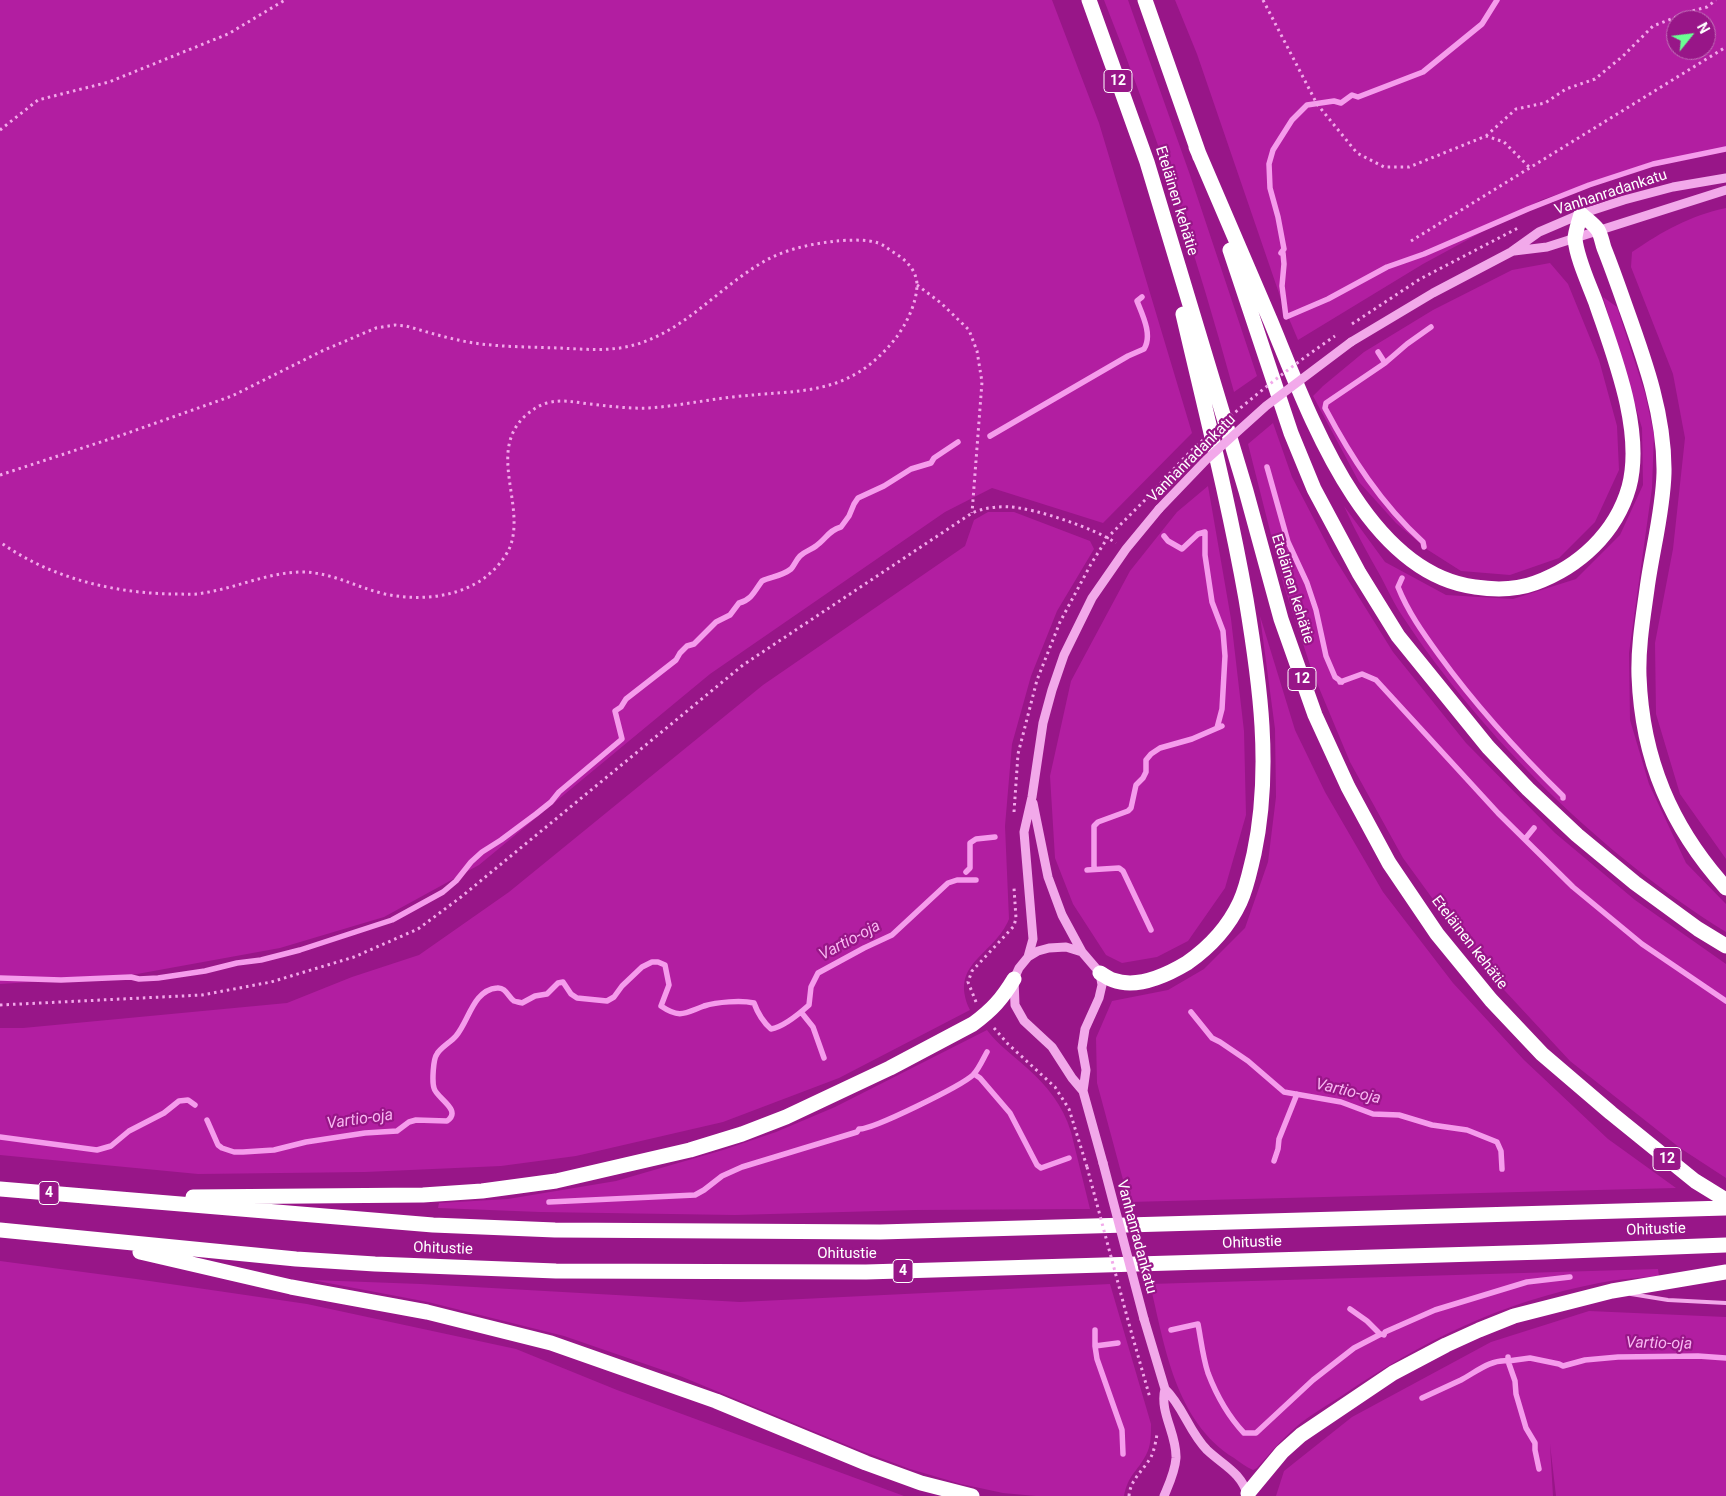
<!DOCTYPE html>
<meta charset="utf-8">
<style>
body{margin:0}
#map{position:relative;width:1726px;height:1496px;overflow:hidden;background:#981688;font-family:Roboto,sans-serif}
canvas{display:block}
.north{position:absolute;left:1666px;top:10px;width:50px;height:50px;box-sizing:border-box;background:#981688;border:1px solid #c173b8;border-radius:50%;rotate:61deg;font-size:14px;font-weight:700;line-height:20px;text-align:center;color:#fff}
.north::after{content:'';display:block;margin:auto;width:18px;height:22px;background:#6aff93;clip-path:polygon(50% 0,100% 100%,50% 72%,0 100%)}
</style>
<div id="map">
<canvas width="1726" height="1496"></canvas>
<div class="north">N</div>
</div>
<script>
const g = document.querySelector('canvas').getContext('2d');
g.lineJoin = 'round';
function fillPath(path, color) { g.fillStyle = color; g.fill(path, 'evenodd'); }
function strokePath(path, color, width, dash) { g.strokeStyle = color; g.lineWidth = width; g.lineCap = dash ? 'butt' : 'round'; g.setLineDash(dash || []); g.stroke(path); }
function label(font, color, halo, rows, align = 'center') {
  g.font = font + ' Roboto,sans-serif'; g.lineWidth = 4.5; g.setLineDash([]); g.textBaseline = 'middle'; g.strokeStyle = halo; g.fillStyle = color; for (const [text, x, y, turn = 0] of rows) {
    g.save(); g.translate(x, y); g.rotate((+turn || 0) * Math.PI / 180); g.textAlign = isNaN(turn) ? turn : align; if (halo) g.strokeText(text, 0, 0); g.fillText(text, 0, 0); g.restore();
  }
}
const green = new Path2D(`
 M0 0H1052L1099 123 1192 433 1103 523 992 488 945 512 710 674 479 865 384 917 280 948 126 976 0 984Z
 M1104 0H1128L1190 175 1257 376 1234 392C1198 260 1155 128 1104 0Z
 M1175 0H1726V149L1652 162 1541 200 1423 264 1298 340 1282 302 1197 54ZM1676 20H1706V50H1676Z
 M1726 208V859L1680 794 1656 714 1655 643 1673 549 1685 438 1673 374 1631 267 1632 252C1663 231 1689 216 1726 208Z
 M1550 263 1568 284 1599 360 1617 426 1619 470 1595 522 1559 558 1510 575 1461 571 1428 550 1396 523 1359 482 1313 396 1323 386 1364 352 1433 310 1512 270Z
 M1603 297 1617 307 1645 393 1654 435 1652 488 1629 653 1630 720 1649 784 1686 863 1726 904V932C1603 856 1483 738 1403 617 1394 604 1388 590 1381 577 1368 554 1355 531 1344 506L1385 562 1446 595 1513 599 1576 579 1620 535 1643 485 1642 428Z
 M1273 423 1292 477 1332 554 1393 652 1466 743 1555 833 1635 900 1726 964V1178L1680 1148 1570 1061 1480 964 1403 858 1350 762 1312 671 1284 586 1248 444Z
 M1208 486 1231 619 1244 731 1246 815 1225 888 1188 941 1157 957 1122 963 1106 955 1073 904 1055 858 1050 776 1071 681 1130 571 1177 512Z
 M988 512H1014L1090 541 1094 549 1057 611 1031 676 1012 744 1005 826 1009 919C994 956 948 963 970 1010L839 1078 723 1122 576 1156 501 1166 365 1172 198 1174 0 1155V1028H23L287 1003 352 977 419 955 509 892 763 685 965 546 974 520Z
 M1260 616 1295 730 1325 792 1383 892 1453 983 1524 1060 1608 1139 1676 1188 1129 1202 1097 1083 1096 1038 1112 1001 1168 990 1204 969 1245 928 1268 862 1276 797 1275 729Z
 M987 1030C998 1045 1013 1055 1027 1068 1047 1086 1063 1105 1071 1132L1090 1209 916 1210 735 1215 540 1212 438 1208 439 1203 508 1199 616 1181 723 1150 776 1132 835 1107Z
 M0 1261 136 1279 307 1304 516 1349 617 1390 904 1496H0Z
 M1658 1269 1659 1276C1639 1278 1618 1279 1599 1283 1504 1301 1422 1341 1343 1395 1328 1405 1310 1415 1296 1427 1282 1439 1269 1454 1257 1468L1253 1470C1246 1467 1240 1462 1234 1458 1175 1421 1165 1347 1150 1284Z
 M312 1280 421 1284 740 1302 1110 1284 1151 1424C1151 1435 1151 1446 1146 1455 1137 1472 1128 1475 1124 1496H1036L1003 1493 961 1484 910 1469 859 1450 680 1376 564 1336 428 1302Z
 M1589 1311 1726 1317V1496H1556L1550 1444 1553 1496H1276L1284 1471 1352 1417 1491 1342Z`);
const stream = new Path2D(`
 M1281 253 1284 249 1278 217 1270 188 1269 164 1273 150 1292 120 1307 105 1334 101 1341 103 1352 95 1358 97 1423 72 1482 24 1497 0
 M1283 253 1284 264 1282 286 1286 317 1328 299 1387 267 1424 254 1528 209 1589 185 1653 164 1726 149
 M1378 352 1385 363
 M990 436 1128 356 1144 349C1153 335 1142 314 1137 301L1142 297
 M1267 467 1288 542 1307 583 1316 610 1326 656 1335 677 1342 682
 M1164 536 1168 541 1182 549 1198 534 1205 532V555L1212 602 1223 631 1225 656 1222 709 1217 728
 M1424 547 1423 542C1381 504 1351 457 1325 408L1326 403 1385 363 1407 344 1431 327
 M1402 578 1398 587C1408 612 1423 633 1439 655 1476 706 1518 752 1563 796V798
 M1340 682 1362 674 1376 680 1498 813 1573 887 1642 944 1726 1001
 M1525 839 1534 828
 M1094 869V826L1098 822 1128 811 1131 808 1136 785 1143 778 1146 772V760L1151 754 1160 748 1192 739 1222 726
 M1087 870 1119 868 1123 871 1151 930
 M966 872 970 868V843L976 839 995 837
 M0 978 61 980 131 977 139 979 158 978 205 971 237 963 261 960 300 950 392 920 443 892 456 881 471 862 482 852 501 840 536 814 551 802 559 792 622 739 615 711 621 707 626 699 676 660 680 653 687 646 694 644 716 622 730 615 739 603C752 600 755 590 762 581 771 577 782 576 791 569 794 566 796 560 800 556 805 551 811 550 816 546 826 539 829 530 841 527L849 516 854 504 858 498 884 486 911 469 931 463 934 458 958 442
 M801 1012 813 1027 824 1058
 M1191 1012 1212 1038 1220 1042 1248 1061 1284 1092 1341 1102 1373 1114 1399 1115 1432 1125 1467 1130 1497 1142 1501 1151 1502 1169
 M974 1074 980 1078 1010 1113 1037 1165 1041 1168 1069 1158
 M207 1120 218 1145 222 1148 234 1152H243L274 1150 306 1142 365 1133 397 1131 409 1122 416 1120 447 1121C463 1110 436 1098 434 1088 432 1082 433 1059 437 1054 440 1048 451 1042 456 1036 469 1021 473 990 497 988 506 987 508 997 514 1001 517 1002 519 1002 522 1003L535 996 547 994 558 983 563 982 571 994 577 998 607 1001 614 997 622 986 642 967 652 962H658L665 965 669 985 661 1006C680 1019 685 1013 704 1006 717 1002 741 1000 754 1003 758 1014 762 1021 771 1029 783 1027 799 1014 809 1005L811 987 818 973 864 948 892 935 948 883 957 880H976
 M0 1137 97 1150 111 1146 129 1131 164 1113 179 1101 188 1100 195 1105
 M1274 1161 1278 1149 1279 1139 1297 1094
 M549 1202 695 1195 704 1190 722 1176 742 1167 857 1132 859 1129C872 1130 961 1086 973 1075 979 1069 983 1059 987 1052
 M1350 1309 1367 1321 1378 1332
 M1095 1330V1346L1097 1359 1122 1430 1123 1454
 M1171 1330 1198 1324C1201 1340 1203 1358 1208 1373 1216 1394 1229 1417 1244 1433H1256L1313 1380 1354 1348 1381 1334 1384 1335 1385 1332 1435 1310 1527 1282 1570 1277
 M1095 1346 1118 1343
 M1508 1357V1361L1530 1358 1559 1364 1563 1366 1585 1360 1618 1357 1698 1356 1726 1358
 M1422 1398C1435 1392 1448 1386 1461 1380 1476 1372 1491 1359 1508 1361L1515 1381 1516 1394 1526 1428 1535 1443V1450L1539 1469`);
const path = new Path2D(`
 M1263 0 1317 104 1357 153 1384 167H1409L1486 136 1504 142 1529 167
 M0 130 38 100 109 82 228 34 285 0
 M1486 136 1516 109 1545 103 1566 89 1595 79 1623 56 1653 26 1692 11 1707 7 1716 0
 M1411 241 1726 47
 M917 285 941 303 969 330 977 351 982 382 972 513
 M1352 324 1420 279 1520 227
 M0 475 122 435 232 396 322 351 376 328 395 325 406 326C431 333 456 341 481 344 506 347 533 347 558 348 583 349 610 352 634 345 685 331 718 288 763 262 785 249 811 244 836 241 848 240 867 239 878 243 884 245 888 249 893 252 905 259 916 269 917 284 917 303 906 325 895 339 848 398 800 389 733 397 705 400 677 406 649 408 629 409 609 406 589 404 574 402 562 399 547 403 539 405 532 410 525 416 487 452 526 505 510 547 505 559 494 571 483 579 455 598 418 601 385 594 355 587 334 573 303 572 268 572 237 588 203 593 195 595 186 594 177 594 116 594 50 578 0 542
 M1014 812 1018 754 1037 680 1060 622 1091 564 1108 537 1147 498
 M976 1002 968 982 972 971 1014 926 1016 918 1014 888
 M0 1005 202 995 271 982 354 957 418 929 461 897 743 665 972 513C983 508 998 506 1010 507 1035 508 1096 529 1116 543
 M994 1028 1008 1044 1055 1087 1069 1109 1087 1167
 M1129 1324 1150 1398
 M1129 1496C1130 1480 1143 1471 1151 1457 1154 1451 1156 1441 1157 1434`);
const service = new Path2D(`
 M1631 1294 1668 1300 1726 1303`);
const tertiary = new Path2D(`
 M1514 251 1547 247 1726 190
 M1351 342 1433 293 1511 252 1539 232 1581 214 1624 200 1673 187 1726 178
 M1033 803 1048 877 1062 915 1082 952
 M1028 957 1033 939 1024 832 1032 797 1043 723 1052 690 1064 655 1092 598 1126 549 1159 509
 M1083 1091 1072 1078 1052 1047 1024 1021 1015 1005 1014 979 1019 968 1028 957 1038 951 1049 948 1066 947 1082 952 1100 973 1102 985 1099 998 1085 1029 1082 1048 1086 1070 1083 1091 1103 1163
 M1144 1319 1165 1389C1183 1406 1189 1432 1207 1450 1224 1466 1241 1472 1248 1496
 M1164 1496C1169 1484 1175 1472 1176 1458 1177 1434 1159 1412 1165 1389`);
const motorway = new Path2D(`
 M1089 0 1147 162 1246 491 1281 619 1315 715 1348 787 1389 863 1437 934 1491 1000 1542 1054 1611 1113 1695 1181 1726 1200
 M1145 0 1200 157
 M1196 147C1221 205 1246 264 1271 322 1308 411 1364 573 1475 587 1495 590 1516 590 1535 583 1579 567 1616 533 1629 487 1644 431 1614 356 1596 303 1589 284 1577 259 1575 239 1575 232 1579 222 1581 214 1586 219 1594 224 1598 230 1601 235 1602 242 1604 248 1612 268 1619 288 1626 308 1645 361 1665 416 1664 473 1663 512 1652 551 1647 589 1643 618 1638 647 1639 676 1642 759 1671 827 1726 888
 M1230 250 1291 433 1314 489 1359 573 1398 636 1488 747 1528 789 1577 835 1635 883 1698 929 1726 946
 M1100 973C1104 975 1109 979 1113 980 1137 989 1167 975 1187 963 1210 947 1228 928 1240 902 1247 887 1250 870 1254 854 1272 769 1260 683 1246 599 1229 503 1205 409 1183 314
 M0 1189 433 1225 555 1230 880 1232 1726 1208
 M193 1197 423 1195 482 1191 556 1181 690 1150 742 1134 786 1117 890 1068 973 1024C992 1010 1002 999 1014 979
 M0 1230 296 1259 375 1264 556 1271 866 1272 1544 1252 1726 1245
 M140 1252 291 1287 427 1312 551 1343 716 1401 866 1463 921 1483 972 1496
 M1248 1493 1282 1452 1301 1435 1393 1373 1446 1345 1479 1330 1514 1316 1612 1291 1726 1272`);
const pathBridge = new Path2D(`
 M1147 498C1163 481 1178 464 1194 448 1239 408 1285 370 1335 336
 M1087 1167 1129 1324`);
const tertiaryBridge = new Path2D(`
 M1159 509 1206 460 1266 406 1351 342
 M1103 1163 1144 1319`);
const shields = [
 [1118,81,28],
 [1302,679,28],
 [1667,1159,28],
 [49,1193,20],
 [903,1271,20]
];
const shieldNames = [
 ["12",1118,81],
 ["12",1302,679],
 ["12",1667,1159],
 ["4",49,1193],
 ["4",903,1271]
];
const streetNames = [
 ["Vanhanradankatu",1611,193,-18],
 ["Eteläinen kehätie",1176,201,73],
 ["Vanhanradankatu",1192,459,-45],
 ["Eteläinen kehätie",1292,589,73],
 ["Eteläinen kehätie",1469,943,52],
 ["Ohitustie",1656,1230,-2],
 ["Vanhanradankatu",1136,1237,75],
 ["Ohitustie",1252,1243,-2],
 ["Ohitustie",443,1249,2],
 ["Ohitustie",847,1254]
];
const waterNames = [
 ["Vartio-oja",850,941,-28],
 ["Vartio-oja",1348,1092,13],
 ["Vartio-oja",360,1120,-8],
 ["Vartio-oja",1659,1344,1]
];
fillPath(green, '#b21ea1');
strokePath(stream, '#f59cec', 5.5);
strokePath(path, '#f2a9ea', 3, [2.5, 4]);
strokePath(service, '#f2a9ea', 4);
strokePath(tertiary, '#f2a9ea', 9);
strokePath(motorway, '#fff', 15);
strokePath(pathBridge, '#f2a9ea', 3, [2.5, 4]);
strokePath(tertiaryBridge, '#f2a9ea', 9);
for (const [x, y, w] of shields) { const box = new Path2D(); box.roundRect(x - w / 2, y - 11.5, w, 23, 4); g.fillStyle = '#981688'; g.fill(box); strokePath(box, '#fff', 1); }
label('bold 14px', '#fff', null, shieldNames);
label('15px', '#fff', '#981688', streetNames);
label('italic 16px', '#f8b6f1', '#981688', waterNames);
</script>
